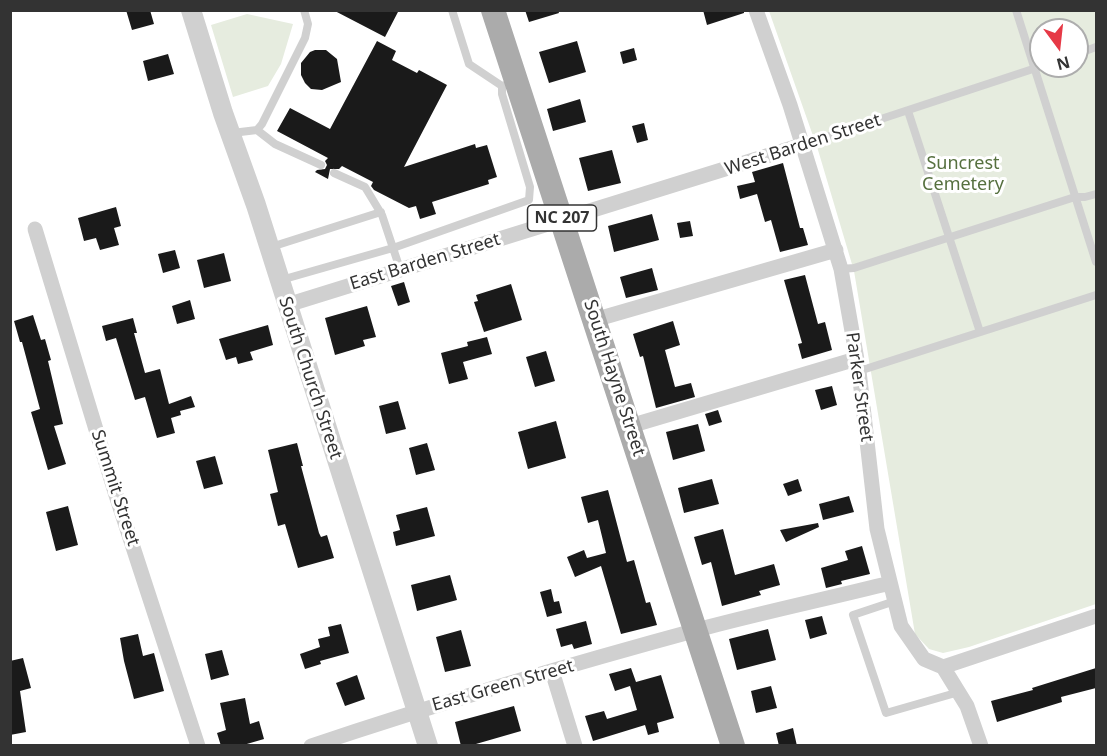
<!DOCTYPE html>
<style>
body{margin:0}
#map{position:relative;width:1107px;height:756px;overflow:hidden;background:#fff;font-family:"Noto Sans",sans-serif}
canvas{display:block}
.frame{position:absolute;inset:0;border:12px solid #333;pointer-events:none}
.north{position:absolute;left:1029px;top:18px;width:60px;height:60px;box-sizing:border-box;background:#fff;border:2px solid #adadad;border-radius:50%;rotate:165deg;font-size:16px;font-weight:700;line-height:24px;text-align:center;color:#333}
.north::after{content:'';display:block;margin:auto;width:21px;height:27px;background:#e63946;clip-path:polygon(50% 0,100% 100%,50% 72%,0 100%)}
</style>
<div id="map">
<canvas width="1107" height="756"></canvas>
<div class="frame"></div>
<div class="north">N</div>
</div>
<script>
const g = document.querySelector('canvas').getContext('2d');
g.lineJoin = 'round';
function fillPath(path, color) { g.fillStyle = color; g.fill(path, 'evenodd'); }
function strokePath(path, color, width, dash) { g.strokeStyle = color; g.lineWidth = width; g.lineCap = dash ? 'butt' : 'round'; g.setLineDash(dash || []); g.stroke(path); }
function label(font, color, halo, rows, align = 'center') {
  g.font = font + ' "Noto Sans",sans-serif'; g.lineWidth = 6; g.setLineDash([]); g.textBaseline = 'middle'; g.strokeStyle = halo; g.fillStyle = color; for (const [text, x, y, turn = 0] of rows) {
    g.save(); g.translate(x, y); g.rotate((+turn || 0) * Math.PI / 180); g.textAlign = isNaN(turn) ? turn : align; if (halo) g.strokeText(text, 0, 0); g.fillText(text, 0, 0); g.restore();
  }
}
const green = new Path2D(`
 M769 11H1096V604L969 647 943 653 929 649 915 634 854 271 818 150ZM1041 30H1077V66H1041Z
 M247 14 293 24 281 64 268 86 233 97 211 25Z`);
const building = new Path2D(`
 M126 10H150L154 24 132 30Z
 M333 10H399L385 37Z
 M525 10H558L559 13 529 22Z
 M703 10H744V13L707 25Z
 M377 41 396 51 392 60 417 73 419 70 447 85 404 167 475 144 476 148 487 145 497 177 488 180 489 184 432 202 436 214 420 219 416 206 409 208 374 190 371 186 373 182 342 166 339 169H330L328 179 315 172 317 170 325 169 327 165 325 161 328 158 277 131 290 108 330 129Z
 M577 41 586 72 549 83 539 52Z
 M634 48 637 60 623 64 620 52Z
 M315 50H326L337 59 341 82 322 90 311 89 305 83 301 75V63L310 52Z
 M168 54 174 74 148 81 143 61Z
 M580 99 586 122 553 131 547 109Z
 M644 123 648 140 637 143 632 126Z
 M612 150 621 183 588 191 579 158Z
 M783 163 800 228H803L808 245 780 252 771 220 765 222 757 194 740 199 737 186 755 182 752 172Z
 M116 207 121 226 114 228 119 245 100 250 96 238 84 241 78 218Z
 M652 214 659 240 614 252 608 226Z
 M690 221 693 236 680 238 677 223Z
 M175 250 180 268 163 273 158 254Z
 M224 253 231 281 204 288 197 260Z
 M652 268 658 290 626 298 620 277Z
 M805 275 818 324 825 322 832 350 802 359 798 344 802 343 784 280Z
 M404 282 410 302 398 306 391 286Z
 M511 284 522 320 484 332 474 302 478 301 476 295Z
 M190 300 195 319 177 324 172 306Z
 M367 306 376 337 363 340 365 346 335 355 325 318Z
 M33 315 41 340 45 339 51 360 48 361 63 424 54 426 66 464 48 470 31 412 40 409 22 342H20L14 321Z
 M133 318 137 333H134L145 373 160 369 169 404 191 396 195 407 180 411 181 415 171 418 175 433 157 438 145 397 135 400 116 338 106 341 102 326Z
 M673 321 680 345 665 350 675 387 691 383 695 397 656 408 643 356 640 357 633 334Z
 M268 325 273 345 250 352 253 360 238 364 236 357 226 360 219 339Z
 M487 337 492 354 463 362 468 379 449 384 441 353 468 346 467 342Z
 M546 351 555 381 535 387 526 357Z
 M832 386 837 405 821 410 815 390Z
 M398 401 406 429 386 434 379 406Z
 M718 410 722 422 709 426 705 414Z
 M556 421 566 458 528 469 518 432Z
 M698 424 705 451 673 460 666 432Z
 M297 443 303 466H301L319 533 321 537 327 535 334 558 298 568 285 524 278 526 270 494 278 492 268 450Z
 M427 443 435 470 416 475 409 448Z
 M215 456 223 484 204 489 196 461Z
 M712 479 719 504 684 513 678 488Z
 M798 479 802 491 788 496 783 484Z
 M608 490 627 562 634 560 646 603 650 602 657 625 621 634 601 566 575 577 567 557 584 550 587 558 606 553 598 520 588 523 581 497Z
 M849 496 854 512 823 520 819 504Z
 M68 506 78 545 56 551 46 512Z
 M427 507 435 536 396 546 393 532 400 530 396 515Z
 M818 523 819 527 786 542 780 530Z
 M723 529 735 575 774 564 780 585 759 591 761 595 722 606 711 562 702 565 694 537Z
 M862 546 870 574 841 581 842 584 826 588 821 568 848 560 845 551Z
 M450 575 457 600 417 611 411 585Z
 M551 589 554 602 559 601 562 613 547 617 540 592Z
 M822 616 827 634 810 639 805 620Z
 M586 621 592 644 574 649 572 644 561 647 556 629Z
 M341 624 349 653 320 661 321 664 305 669 300 654 320 647 318 639 330 636 328 627Z
 M768 629 776 660 737 670 729 639Z
 M461 630 471 666 445 672 436 637Z
 M138 634 143 656 154 653 164 691 134 699 124 661 120 638Z
 M222 650 229 675 211 680 205 654Z
 M23 658 31 688 20 691 26 732 10 735V661Z
 M631 668 636 682 661 675 674 718 657 723 659 732 648 735 645 725 593 741 585 716 604 711 607 719 637 710 630 686 615 691 609 674Z
 M1096 668V688L1061 697 1062 702 997 722 991 701 1033 690 1032 688Z
 M357 675 365 699 345 706 336 683Z
 M771 686 777 708 756 713 751 691Z
 M245 698 250 724 259 721 264 739 240 746H221L217 733 226 730 220 703Z
 M514 706 521 731 469 746H461L455 722Z
 M793 728 797 746H779L776 733Z`);
const service = new Path2D(`
 M452 10 469 64 502 86 506 85
 M1016 10 1096 262
 M1077 54 1096 47
 M908 111 980 332
 M257 130 275 144 321 165
 M232 133 257 130 262 124 305 38 308 24 304 10
 M802 145 1042 66
 M334 173 365 187 382 215 400 269
 M271 247 381 212
 M841 269 854 268 1075 197H1085L1096 194
 M281 280 393 248 529 200 530 187 502 94V86
 M859 371 1096 295
 M895 601 853 615 886 713 959 692`);
const minor = new Path2D(`
 M756 10 790 105 841 269 859 371 877 529 901 626 924 659 943 667 967 706 981 746
 M35 229 115 492 198 746
 M287 305 802 145
 M594 320 836 250
 M630 426 856 359
 M943 667 1096 616
 M552 671 575 746
 M311 746C442 702 575 663 708 627 769 611 830 598 890 583`);
const tertiary = new Path2D(`
 M191 10 223 113 256 205 428 746`);
const primary = new Path2D(`
 M493 10 733 746`);
const shields = [
 [562,218,69]
];
const shieldNames = [
 ["NC 207",562,218]
];
const streetNames = [
 ["West Barden Street",803,145,-18],
 ["East Barden Street",425,262,-17],
 ["South Church Street",310,378,72],
 ["South Hayne Street",614,378,72],
 ["Parker Street",859,387,82],
 ["Summit Street",115,488,72],
 ["East Green Street",503,686,-16]
];
const parkNames = [
 ["Suncrest",963,164],
 ["Cemetery",963,185]
];
fillPath(green, '#e6ecdf');
fillPath(building, '#1a1a1a');
strokePath(service, '#d0d0d0', 8);
strokePath(minor, '#d0d0d0', 15);
strokePath(tertiary, '#d0d0d0', 20);
strokePath(primary, '#ababab', 24);
for (const [x, y, w] of shields) { const box = new Path2D(); box.roundRect(x - w / 2, y - 13, w, 26, 4.5); g.fillStyle = '#fff'; g.fill(box); strokePath(box, '#333', 1.5); }
label('bold 16px', '#333', null, shieldNames);
label('18px', '#333', '#fff', streetNames);
label('18px', '#56703f', '#fff', parkNames);
</script>
